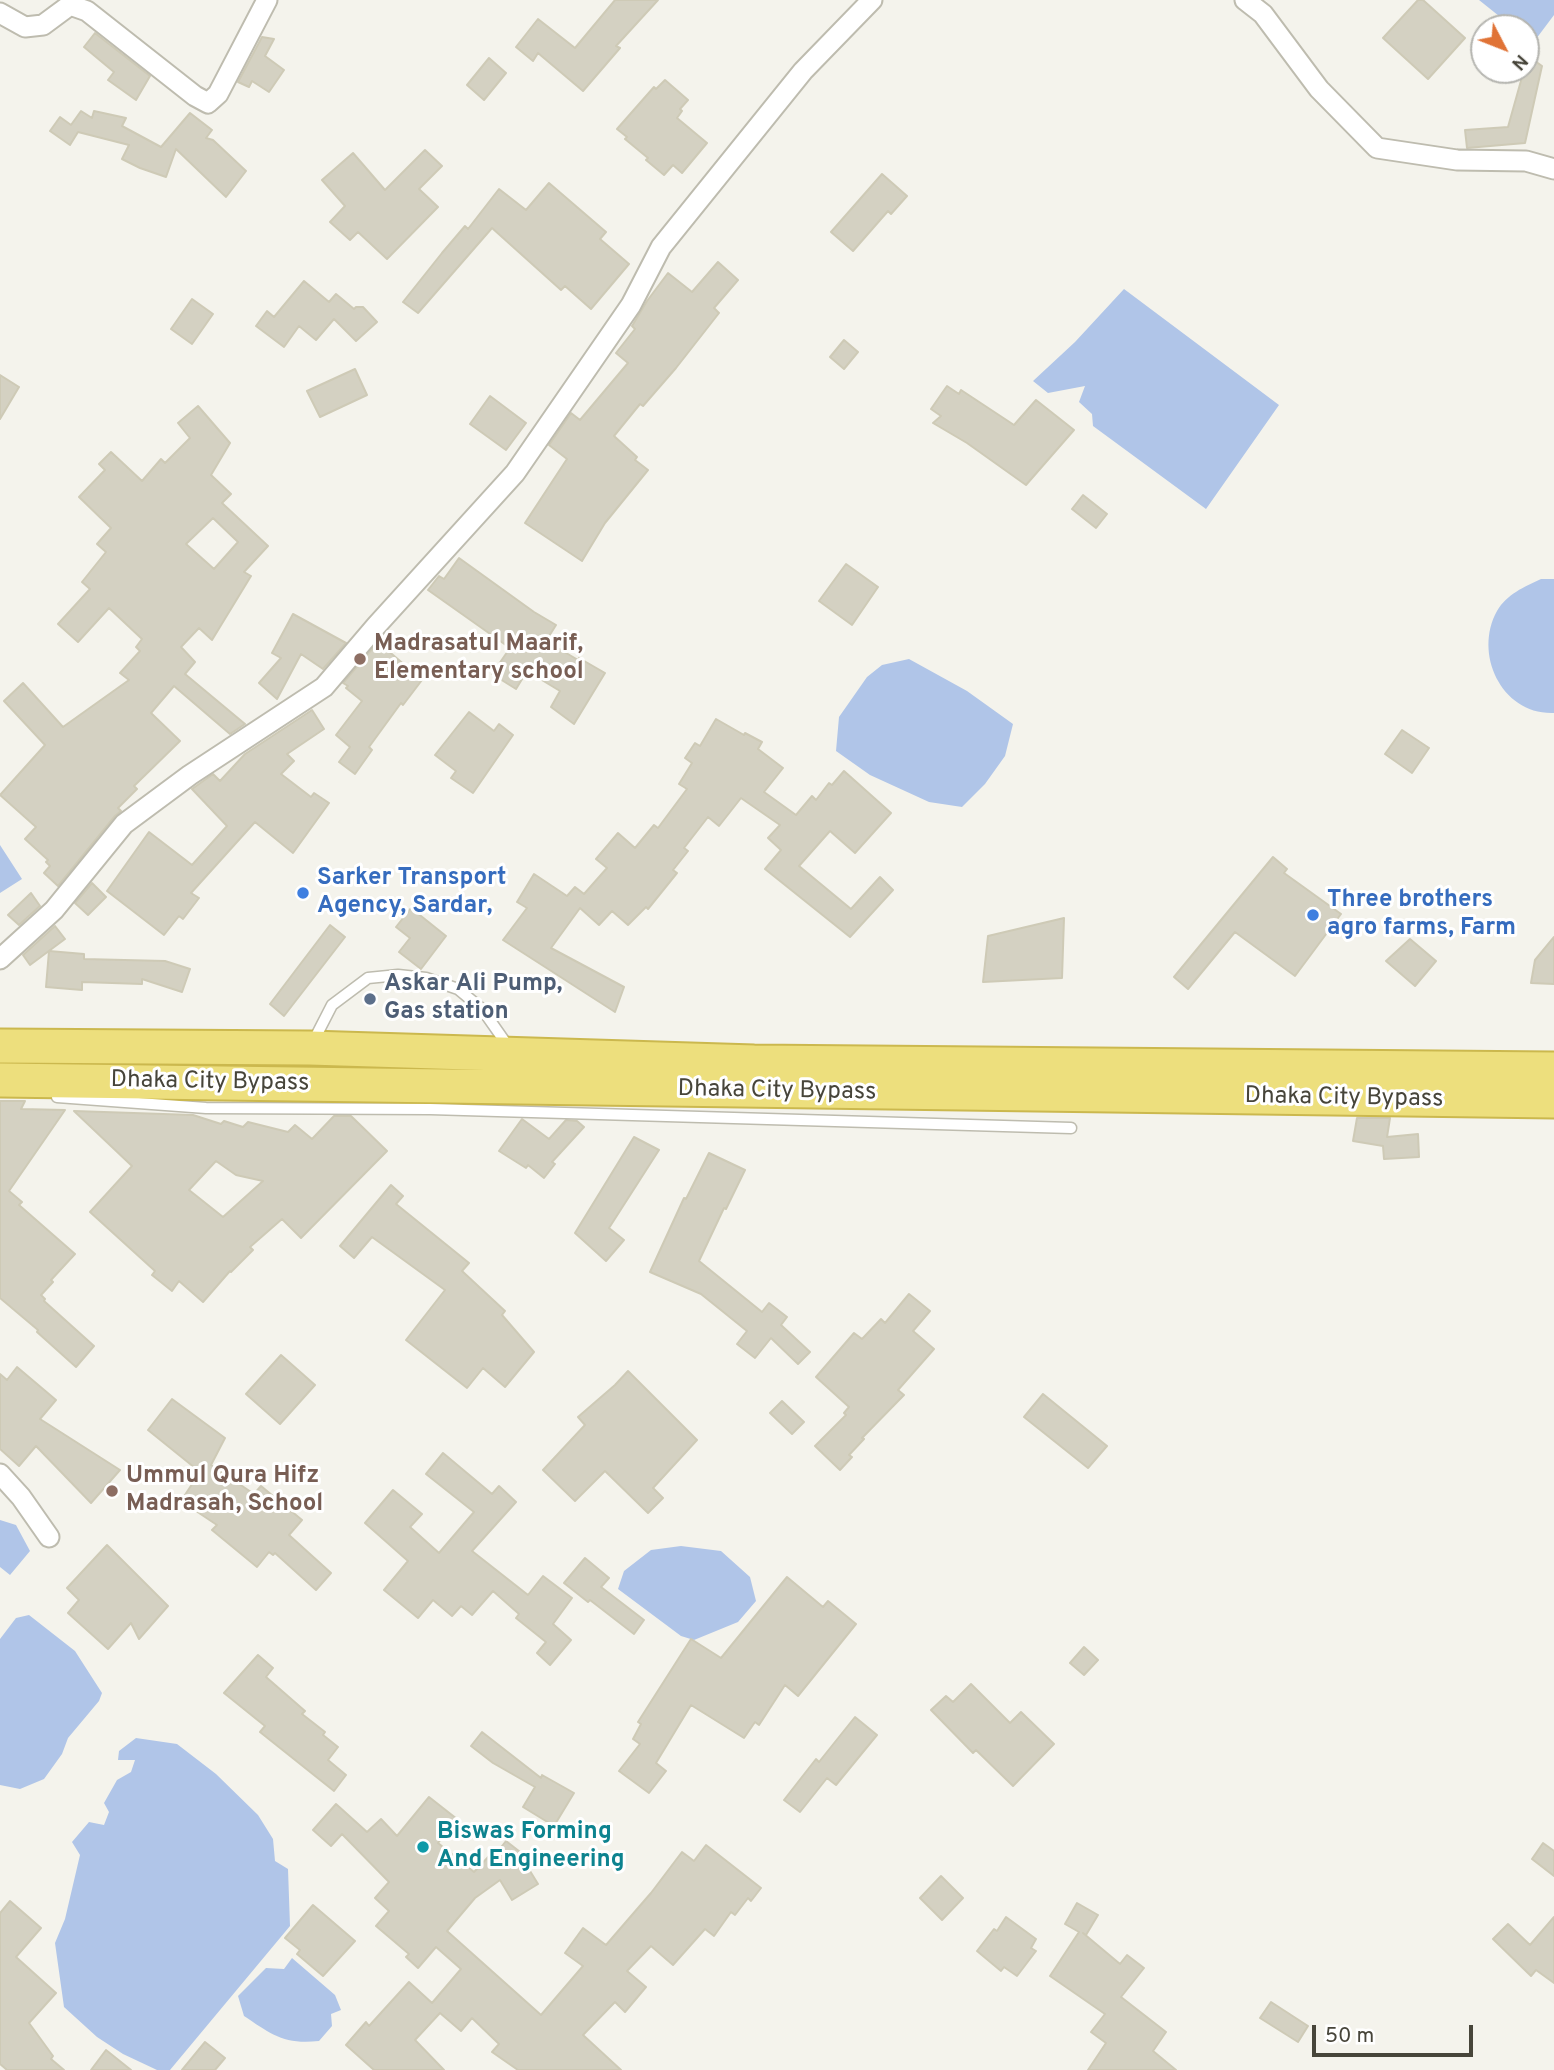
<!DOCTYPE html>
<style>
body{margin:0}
#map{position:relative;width:1554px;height:2070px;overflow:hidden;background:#f4f3ec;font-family:Overpass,sans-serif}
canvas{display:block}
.north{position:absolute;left:1470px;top:14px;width:70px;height:70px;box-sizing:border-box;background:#fff;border:2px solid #b5b5b0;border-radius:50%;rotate:132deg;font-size:19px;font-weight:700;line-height:28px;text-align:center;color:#47453a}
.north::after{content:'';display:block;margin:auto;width:24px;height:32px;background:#e07336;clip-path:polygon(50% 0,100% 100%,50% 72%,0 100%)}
.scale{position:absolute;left:1312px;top:2025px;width:161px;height:32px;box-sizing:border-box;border:4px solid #47453a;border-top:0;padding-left:9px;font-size:21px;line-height:24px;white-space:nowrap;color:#47453a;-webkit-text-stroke:5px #fff;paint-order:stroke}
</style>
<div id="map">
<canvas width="1554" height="2070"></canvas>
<div class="north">N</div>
<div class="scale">50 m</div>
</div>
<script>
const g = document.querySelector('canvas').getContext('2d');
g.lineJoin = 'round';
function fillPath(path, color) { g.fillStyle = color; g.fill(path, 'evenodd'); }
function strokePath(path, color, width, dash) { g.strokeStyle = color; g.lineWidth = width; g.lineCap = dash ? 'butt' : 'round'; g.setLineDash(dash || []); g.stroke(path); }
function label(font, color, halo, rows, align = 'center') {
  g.font = font + ' Overpass,sans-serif'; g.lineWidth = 6; g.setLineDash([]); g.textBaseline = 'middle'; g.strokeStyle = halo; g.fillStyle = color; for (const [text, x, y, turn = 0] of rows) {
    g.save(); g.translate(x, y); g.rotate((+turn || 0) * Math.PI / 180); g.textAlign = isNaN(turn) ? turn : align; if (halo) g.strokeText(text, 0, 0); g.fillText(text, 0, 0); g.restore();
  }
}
const water = new Path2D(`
 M1479 0H1554V15L1533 43 1526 38V28H1514Z
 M1124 289 1279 405 1206 509 1093 426 1092 414 1079 402 1085 386 1048 393 1033 381 1075 342Z
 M1541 579H1554V713C1502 715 1473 654 1497 611 1507 594 1524 587 1541 579Z
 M909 659 967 691 1013 724 1005 756 985 784 962 807 929 802 870 775 836 751 839 717 867 677 882 665Z
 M0 845 22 879 0 893Z
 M0 1520 16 1525 30 1551 10 1575 0 1567Z
 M681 1546 721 1551 750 1577 756 1601 738 1622 694 1640 681 1636 618 1589 624 1571 651 1550Z
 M29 1615 75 1651 102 1693 99 1701 68 1738 62 1754 44 1779 20 1789 0 1785V1639L16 1618Z
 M136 1738 177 1744 216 1774 258 1815 273 1839 275 1861 288 1869 290 1926 170 2070H157L123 2054 97 2037 64 2007 55 1943 65 1919 80 1855 72 1842 89 1822 104 1825 109 1812 104 1803 117 1780 131 1772 135 1760H118L119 1751Z
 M292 1958 335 1995 341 2010 331 2014 332 2026 319 2041C284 2045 271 2034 244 2016L238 1996 266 1968 284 1969Z`);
const building = new Path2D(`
 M615 0H658L616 46 620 48 583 91 538 53 533 61 516 47 538 19 575 48Z
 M1418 0H1423L1465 38 1428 79 1383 38Z
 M95 33 150 76 136 100 108 80 114 72 84 47Z
 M262 37 274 39 265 56 284 70 269 92 252 81 249 87 238 82Z
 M1528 56 1542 66 1525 143 1467 148 1465 130 1508 127 1524 70H1526Z
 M489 58 506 73 484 100 467 85Z
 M665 80 688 100 680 109 682 111 677 118 707 143 682 173 673 165 664 175 646 160 648 158 625 139 627 137 617 129 654 87 656 89Z
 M81 111 92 118 94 111 126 118 122 126 161 147 190 113 212 130 206 138 213 140 246 171 226 197 176 149 166 177 140 168 122 159 129 145 78 132 70 145 50 131 60 117 71 125Z
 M425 150 442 166 419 189 438 207 387 259 358 232 350 240 330 222 345 206 322 180 353 153 385 190Z
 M882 174 907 196 891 214 888 211 853 251 831 232Z
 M549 183 606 232 600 239 629 264 591 309 565 286 561 290 492 228 418 313 403 302 442 253 465 226 468 229 499 189 526 210Z
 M718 262 738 280 714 308 719 313 676 368 643 406 640 404 614 436 637 457 635 460 648 470 605 523 582 561 525 523 567 459 549 445 571 413 580 420 628 363 616 353 635 329 632 326 647 301 668 273 692 292Z
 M304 281 329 302 336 294 354 309 356 307H363L377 322 356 341 334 319 316 340 299 326 284 347 256 326 267 311 274 317Z
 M192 299 213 314 192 344 171 329Z
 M844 340 858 352 844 369 830 357Z
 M355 369 367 395 320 417 307 391Z
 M0 375 19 387 0 419Z
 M947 386 959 394 961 390 1014 425 1036 400 1074 430 1026 485 967 443 933 423 941 416 931 409Z
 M490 396 526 423 506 450 470 424Z
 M198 406 230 443 211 475 231 494 222 503 268 546 244 572 251 576 212 640 199 628 181 647 195 662 185 674 245 724 230 734 174 686 151 713 180 741 134 786 137 789 118 808 121 811 115 816 58 886 44 873 50 866 46 862 48 860 25 839 36 827 0 795 45 745 4 701 23 683 63 727 129 680 120 673 140 651 136 647 142 639 109 608 78 642 58 624 90 589 82 582 106 552 97 544 111 528 79 497 105 470 99 464 111 452 142 481 161 459 165 463 190 438 178 423ZM213 518 238 542 214 569 186 544Z
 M1083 495 1107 514 1096 528 1072 509Z
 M459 558 534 612 556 625 546 641 578 660 579 658 605 673 574 724 551 707 560 691 527 671 516 689 492 674 510 648 428 590 439 576 444 579Z
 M846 564 878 587 852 625 819 601Z
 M293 614 346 643 323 669 301 654 277 699 259 683 281 658 272 653Z
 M378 642 422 680 403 705 401 703 369 747 372 750 355 774 339 762 350 747 336 735 362 701 346 688 348 686 343 683Z
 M312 710 324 729 287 754 294 761 281 774 311 797 314 793 329 803 293 853 255 822 191 893 199 898 183 919 179 916 164 935 107 891 149 832 192 865 227 826 192 789 213 774 220 781 245 754Z
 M469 712 494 731 499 724 513 735 473 793 451 778 456 771 435 755Z
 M716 719 744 735 745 733 762 742 758 749 783 768 764 792 796 815 812 796 816 800 829 783 832 785 844 771 891 813 855 853 830 831 799 866 851 909 880 877 893 890 850 937 765 869 781 850 768 838 780 825 741 798 719 826 708 817 684 848 688 851 673 870 677 873 648 909 646 907 628 925 612 911 599 925 580 908 551 948 624 987 615 1012 503 940 527 908 517 902 534 874 567 896 575 887 584 894 607 868 596 859 618 833 635 848 654 825 658 828 687 789 679 784 692 763 685 758 695 743 700 746Z
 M1402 730 1429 748 1412 773 1385 754Z
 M1273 857 1287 869 1284 873 1341 914 1295 976 1235 932 1188 989 1174 977Z
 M92 883 106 897 88 915 75 903Z
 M31 893 40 906 19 925 8 915Z
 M411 908 446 936 421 969 399 952 410 938 396 927Z
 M1064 918 1062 978 983 982 988 936Z
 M330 925 345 937 284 1016 270 1004Z
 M55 926 65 939 30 965 23 955Z
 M1554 937V984L1531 983 1535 960Z
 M1410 939 1436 961 1415 986 1386 961Z
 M49 951 84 954V959L165 961 190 969 182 992 142 979V984L82 982V990L46 987Z
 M0 1101H25L21 1109 65 1110 9 1191 22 1202 19 1205 75 1254 51 1280 53 1282 41 1295 45 1299 44 1301 94 1346 76 1367 37 1332 38 1330 0 1298Z
 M74 1111 193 1115 221 1124 224 1121 243 1127 248 1122 288 1132 295 1125 312 1139 334 1116H351L387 1151 301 1238 282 1219 250 1247 253 1250 231 1272 230 1271 203 1302 179 1281 172 1291 152 1275 155 1271 90 1212 132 1166ZM216 1161 236 1175 263 1181 223 1217 189 1190Z
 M1357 1118H1390L1387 1137 1418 1134 1419 1157 1384 1159 1383 1146 1353 1141Z
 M522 1119 549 1139 566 1120 577 1121 584 1127 552 1162 555 1164 544 1178 528 1165 526 1168 499 1151Z
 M634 1137 659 1150 609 1228 624 1240 606 1261 575 1233Z
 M709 1153 745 1170 726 1209 724 1208 699 1261 762 1312 769 1303 787 1317 781 1325 810 1352 798 1364 771 1338 755 1358 737 1344 747 1331 701 1294 650 1272 684 1198 686 1199Z
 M391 1185 403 1196 396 1204 469 1263 462 1271 505 1311 502 1315 534 1352 505 1387 483 1368 467 1388 406 1340 445 1290 372 1237 354 1258 340 1246Z
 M909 1294 930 1311 913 1331 934 1349 898 1390 904 1395 862 1438 864 1439 849 1455 852 1457 840 1470 815 1446 846 1415 844 1413 849 1407 816 1377 854 1333 862 1339 881 1319 885 1323Z
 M281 1355 315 1385 280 1424 246 1394Z
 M17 1367 56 1400 40 1419 120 1470 91 1503 36 1446 19 1466 0 1449V1374L7 1380Z
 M628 1371 697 1440 653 1488 663 1498 648 1513 605 1471 575 1501 543 1470 585 1425 578 1417 615 1385Z
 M1043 1394 1107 1446 1088 1468 1024 1417Z
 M172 1399 225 1438 211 1465 254 1494 261 1486 302 1520 289 1535 331 1573 316 1590 275 1553 273 1555 269 1552 257 1567 212 1530 217 1525 181 1501 200 1472 148 1430Z
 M782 1401 804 1422 792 1434 770 1413Z
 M443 1453 492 1494 499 1486 516 1502 472 1551 528 1595 543 1576 572 1598 553 1624 571 1640 550 1665 537 1653 546 1642 516 1618 519 1614 493 1591 472 1615 461 1606 452 1616 433 1600 418 1618 384 1590 408 1561 365 1523 393 1490 422 1514 410 1527 439 1553 474 1512 426 1474Z
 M107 1545 168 1606 139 1639 131 1623 108 1649 68 1613 79 1600 67 1588Z
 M585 1558 609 1578 601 1587 644 1620 634 1634 590 1600 588 1602 564 1583Z
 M787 1577 823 1607 828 1601 856 1624 798 1696 785 1685 759 1725 755 1722 744 1738 691 1705 656 1763 666 1771 649 1793 619 1771 640 1744 633 1739 641 1724 638 1722 691 1639 721 1658Z
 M1084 1647 1098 1660 1084 1675 1070 1663Z
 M258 1655 273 1668 266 1677 305 1711 302 1714 325 1732 323 1735 338 1747 328 1760 346 1775 334 1791 260 1732 265 1726 224 1693Z
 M971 1684 1010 1723 1021 1712 1054 1744 1013 1786 976 1750 973 1753 931 1710 946 1696 953 1702Z
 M855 1717 877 1735 836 1785 827 1778 800 1812 784 1800 816 1759 819 1762Z
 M482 1732 541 1778 542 1775 574 1793 554 1826 523 1807 535 1787 493 1763 471 1746Z
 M429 1797 457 1819 438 1843 474 1872 491 1854 494 1856 506 1841 524 1855 522 1858 538 1884 512 1900 500 1880 475 1898 447 1931 541 2015 583 1966 565 1953 583 1928 606 1945 651 1893 682 1852 694 1861 706 1845 761 1888 751 1901 748 1898 735 1915 731 1912 714 1936 705 1929 673 1965 651 1946 627 1971 646 1987 625 2012 615 2002 583 2035 621 2070H518L492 2052 499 2044 472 2018 461 2031 440 2013 415 2040 444 2070H374L346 2045 366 2022 369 2026 409 1982 432 2003 461 1969 436 1947 418 1968 406 1957 409 1954 376 1926 389 1911 375 1898 389 1882 342 1834 331 1846 313 1830 336 1804 367 1832 381 1819 397 1836Z
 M1543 1843 1554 1851V1876L1532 1859Z
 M941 1876 963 1898 942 1920 920 1898Z
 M10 1901 41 1928 16 1957 56 1993 29 2023 53 2056 51 2059 64 2070H7L0 2064V1913Z
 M1077 1903 1098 1915 1086 1935 1083 1933 1120 1964 1127 1955 1144 1968 1121 1997 1166 2032 1153 2051 1176 2070H1088L1106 2043 1091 2032 1105 2014 1050 1976 1079 1932 1065 1924Z
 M313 1905 355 1941 323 1976 297 1954 300 1950 285 1938Z
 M1006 1917 1036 1939 1031 1948 1036 1951 1017 1976 1004 1967 1001 1971 977 1951 994 1929 997 1931Z
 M1554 1917V1983L1536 1970 1531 1976 1493 1939 1508 1924 1530 1945Z
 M1271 2002 1308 2026 1298 2042 1260 2018Z
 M205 2042 225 2058 215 2070H182Z
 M106 2050 131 2070H91Z`);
const lane = new Path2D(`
 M313 1042 332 1005 368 978 398 975 426 978 458 989 482 1009 508 1046
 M57 1097 206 1108 430 1109 1071 1128`);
const street = new Path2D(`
 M1245 0 1263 14 1319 89 1377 148 1457 160 1526 161 1554 169
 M0 13 25 27 43 25 70 5 87 11 195 96 208 103 218 94 267 0
 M0 959 54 910 124 824 190 775 324 687 376 626 515 473 631 305 661 247 803 71 872 0
 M0 1474 21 1497 49 1537`);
const highway = new Path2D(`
 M0 1046 310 1048 754 1062 1554 1069
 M0 1080 1554 1101`);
const markers = [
 [360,659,7,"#8d6e63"],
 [303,893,7,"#3f7fe0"],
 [1313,915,7,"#3f7fe0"],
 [370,999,7,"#5c6f8a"],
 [112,1491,7,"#8d6e63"],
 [423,1847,7,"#0f9aa8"]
];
const educationNames = [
 ["Madrasatul Maarif,",374,645],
 ["Elementary school",374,673],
 ["Ummul Qura Hifz",126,1477],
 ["Madrasah, School",126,1505]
];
const shopNames = [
 ["Sarker Transport",317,879],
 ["Agency, Sardar,",317,907],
 ["Three brothers",1327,901],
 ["agro farms, Farm",1327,929]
];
const serviceNames = [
 ["Askar Ali Pump,",384,985],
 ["Gas station",384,1013]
];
const streetNames = [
 ["Dhaka City Bypass",210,1083,1],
 ["Dhaka City Bypass",777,1092,1],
 ["Dhaka City Bypass",1344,1099,1]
];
const cultureNames = [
 ["Biswas Forming",437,1833],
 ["And Engineering",437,1861]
];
fillPath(water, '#b0c5e8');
fillPath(building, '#d4d1c2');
strokePath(building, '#cecab6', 2);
strokePath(lane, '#bebcaf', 13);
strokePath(street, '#bebcaf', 23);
strokePath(highway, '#cbb84e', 37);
strokePath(lane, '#fff', 10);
strokePath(street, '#fff', 19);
strokePath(highway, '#eddf7d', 33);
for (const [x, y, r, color] of markers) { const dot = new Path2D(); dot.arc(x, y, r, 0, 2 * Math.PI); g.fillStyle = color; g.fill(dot); strokePath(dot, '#fff', 2.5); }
label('bold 24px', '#785e54', '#fff', educationNames, 'left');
label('bold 24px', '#366cbe', '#fff', shopNames, 'left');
label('bold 24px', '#4e5e75', '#fff', serviceNames, 'left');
label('24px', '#47453a', '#fff', streetNames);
label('bold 24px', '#0d838f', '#fff', cultureNames, 'left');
</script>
